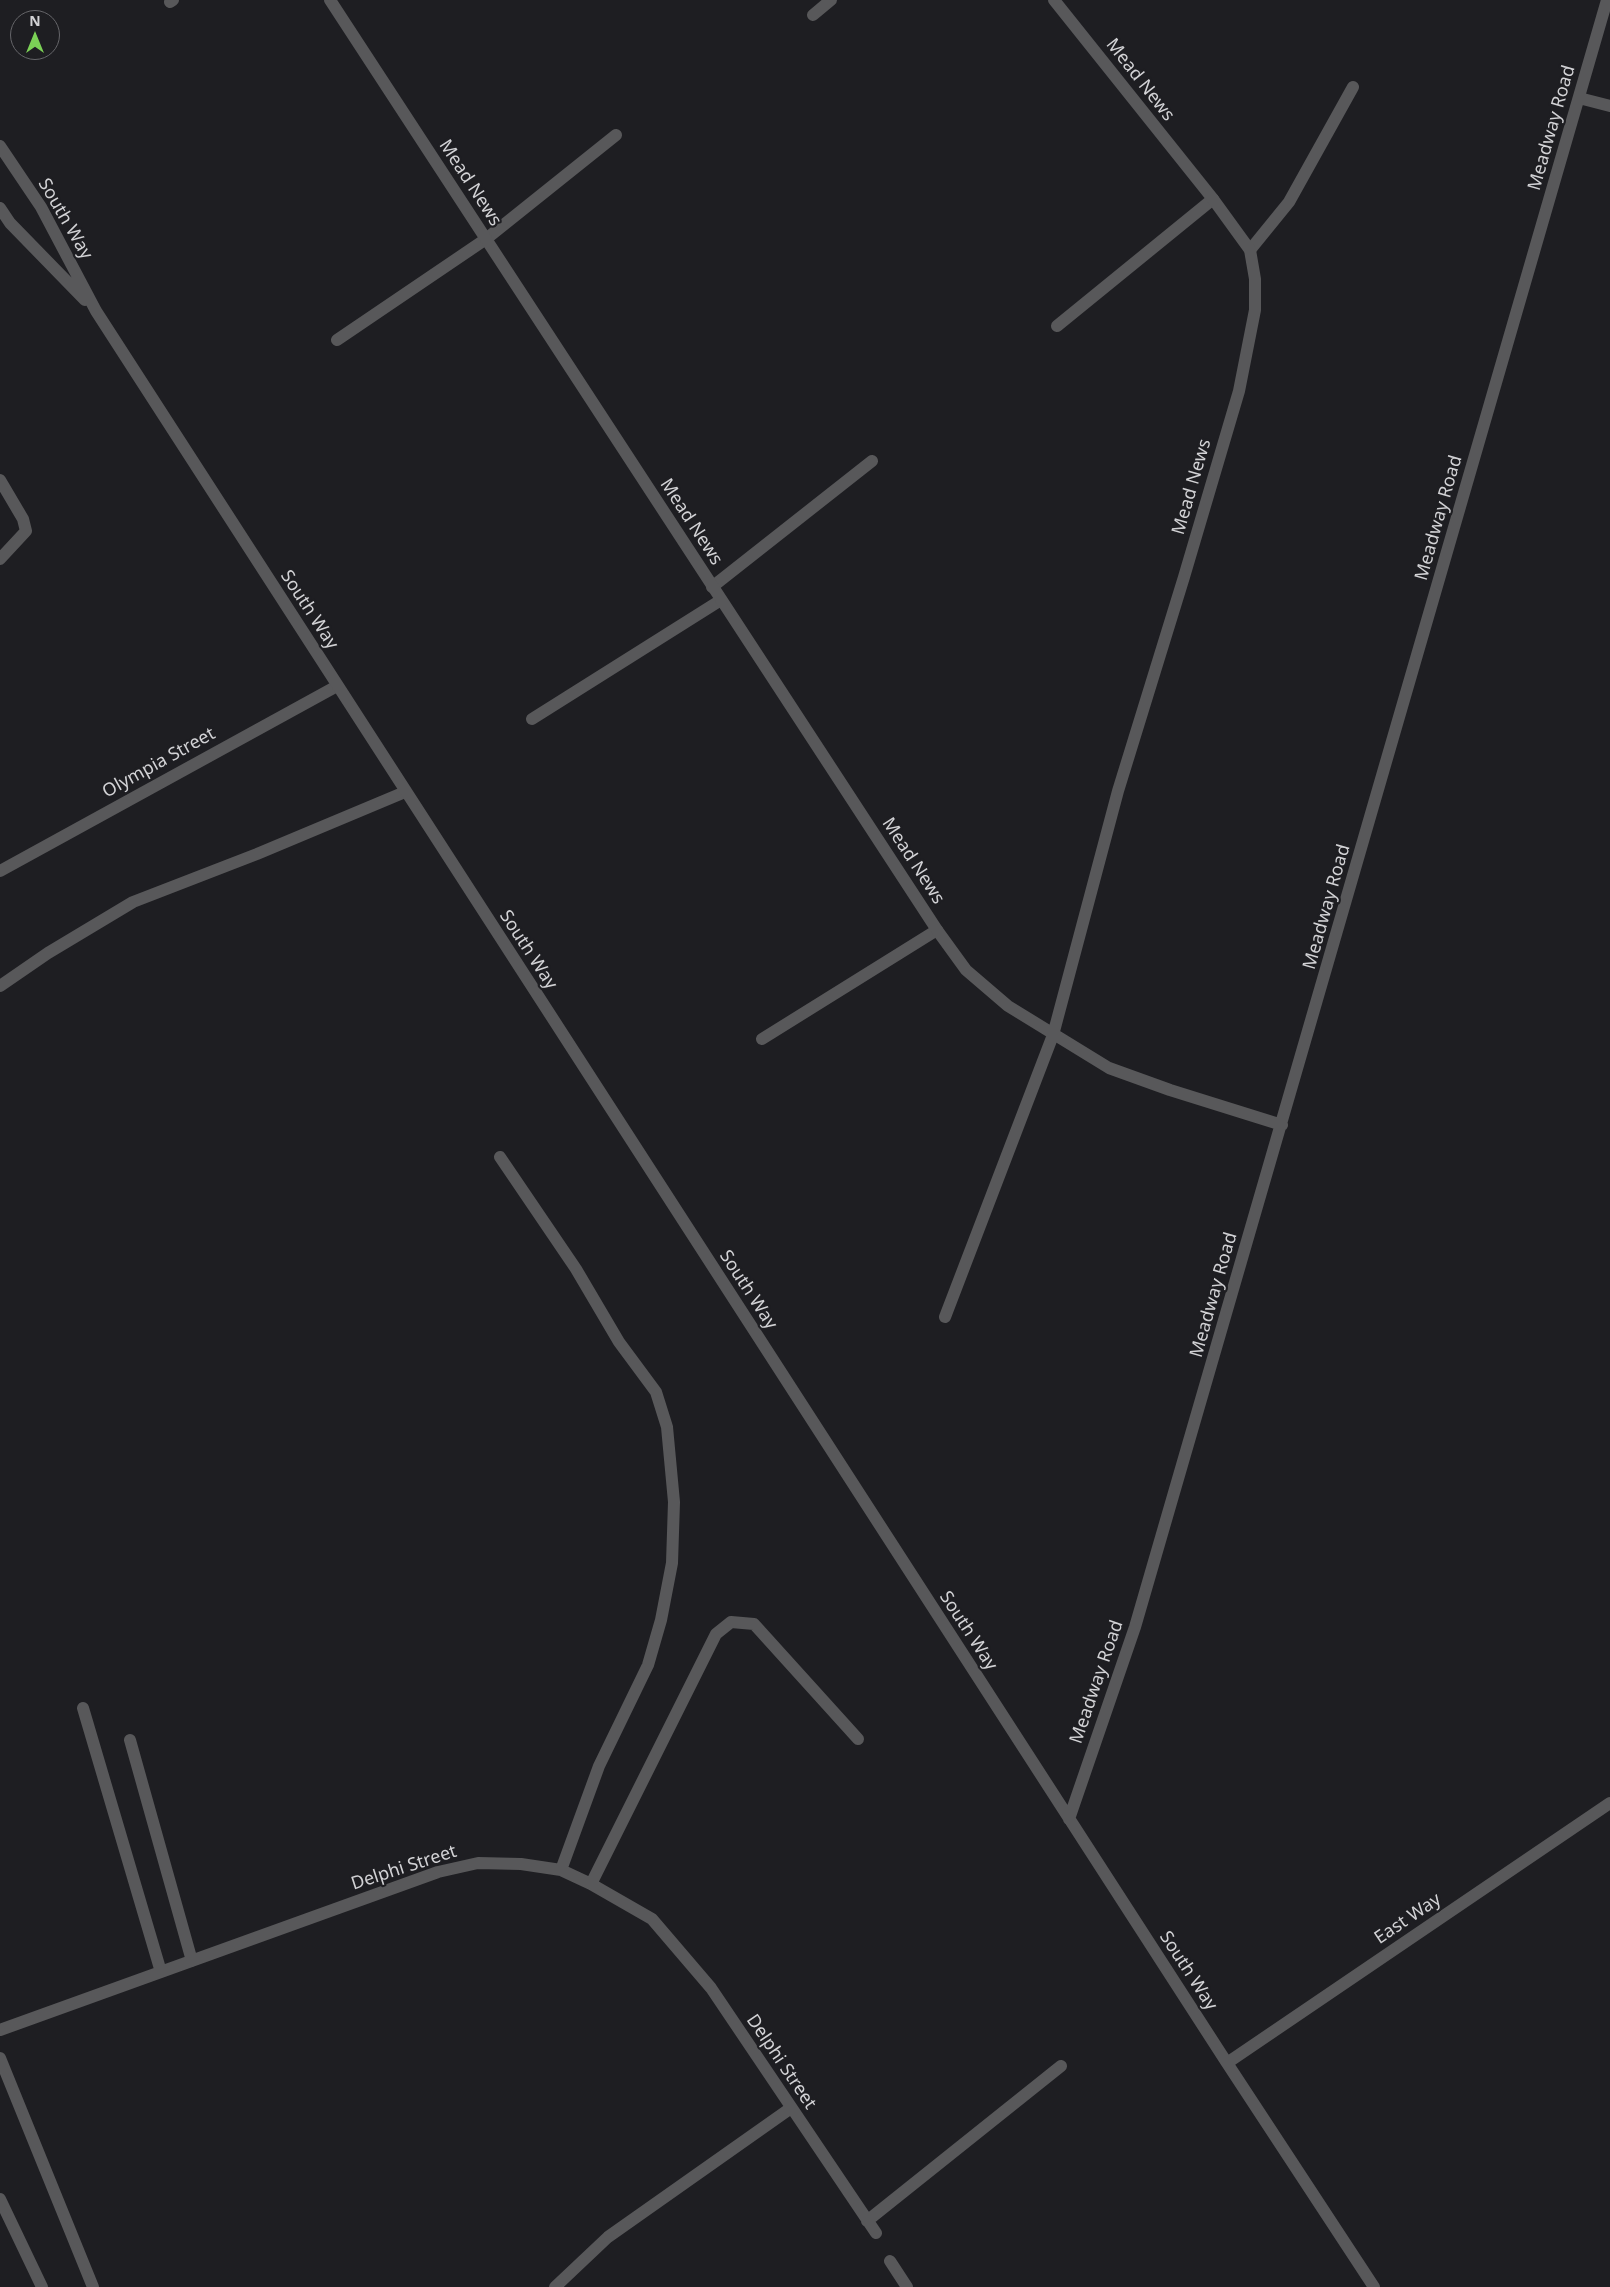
<!DOCTYPE html>
<style>
body{margin:0}
#map{position:relative;width:1610px;height:2287px;overflow:hidden;background:#1e1e22;font-family:"Noto Sans",sans-serif}
canvas{display:block}
.north{position:absolute;left:10px;top:10px;width:50px;height:50px;box-sizing:border-box;background:#1e1e22;border:1px solid #66666a;border-radius:50%;rotate:0deg;font-size:14px;font-weight:700;line-height:20px;text-align:center;color:#d2d2d5}
.north::after{content:'';display:block;margin:auto;width:18px;height:22px;background:#7bd156;clip-path:polygon(50% 0,100% 100%,50% 72%,0 100%)}
</style>
<div id="map">
<canvas width="1610" height="2287"></canvas>
<div class="north">N</div>
</div>
<script>
const g = document.querySelector('canvas').getContext('2d');
g.lineJoin = 'round';
function strokePath(path, color, width, dash) { g.strokeStyle = color; g.lineWidth = width; g.lineCap = dash ? 'butt' : 'round'; g.setLineDash(dash || []); g.stroke(path); }
function label(font, color, halo, rows, align = 'center') {
  g.font = font + ' "Noto Sans",sans-serif'; g.lineWidth = 4.5; g.setLineDash([]); g.textBaseline = 'middle'; g.strokeStyle = halo; g.fillStyle = color; for (const [text, x, y, turn = 0] of rows) {
    g.save(); g.translate(x, y); g.rotate((+turn || 0) * Math.PI / 180); g.textAlign = isNaN(turn) ? turn : align; if (halo) g.strokeText(text, 0, 0); g.fillText(text, 0, 0); g.restore();
  }
}
const service = new Path2D(`
 M1250 250 1289 202 1353 87
 M1057 326 1213 199
 M337 340 486 239 616 135
 M0 480 23 519 26 531 0 559
 M712 587 872 461
 M532 719 721 600
 M0 871 337 686
 M0 986 48 953 133 902 257 854 405 792
 M762 1039 937 930
 M500 1157 576 1269 619 1342 656 1392 667 1427 674 1502 672 1563 661 1620 648 1665 599 1766 561 1870
 M83 1708 161 1972
 M130 1740 192 1961
 M591 1884 716 1634 731 1622 754 1624 858 1739
 M0 2030 438 1872 478 1863 521 1864 561 1870 591 1884 652 1919 711 1988 876 2233
 M0 2058 93 2287
 M0 2199 42 2287
 M867 2221 1061 2066
 M890 2261 907 2287
 M555 2287 608 2237 791 2108`);
const minor = new Path2D(`
 M330 0 937 930 966 970 1008 1006 1109 1068 1170 1090 1282 1125
 M170 2 173 0
 M813 15 831 0
 M1579 98 1610 106
 M0 146 41 207 96 311 1227 2063 1374 2287
 M0 208 10 223 85 300
 M945 1317 1053 1035 1118 791 1184 577 1239 391 1255 310V279L1250 250 1213 199 1054 0
 M1069 1819 1135 1627 1607 0
 M1227 2063 1610 1803`);
const streetNames = [
 ["Mead News",1140,80,52],
 ["Meadway Road",1552,128,-74],
 ["Mead News",470,183,57],
 ["South Way",65,219,60],
 ["Mead News",1192,487,-74],
 ["Meadway Road",1439,518,-74],
 ["Mead News",691,522,57],
 ["South Way",309,610,57],
 ["Olympia Street",159,763,-29],
 ["Mead News",913,861,57],
 ["Meadway Road",1327,907,-74],
 ["South Way",528,950,57],
 ["South Way",748,1290,57],
 ["Meadway Road",1214,1295,-74],
 ["South Way",968,1631,57],
 ["Meadway Road",1097,1682,-71],
 ["Delphi Street",404,1868,-18],
 ["East Way",1408,1919,-34],
 ["South Way",1188,1971,57],
 ["Delphi Street",781,2062,56]
];
strokePath(service, '#58585a', 12);
strokePath(minor, '#58585a', 12);
label('18px', '#d2d2d5', '#1e1e22', streetNames);
</script>
